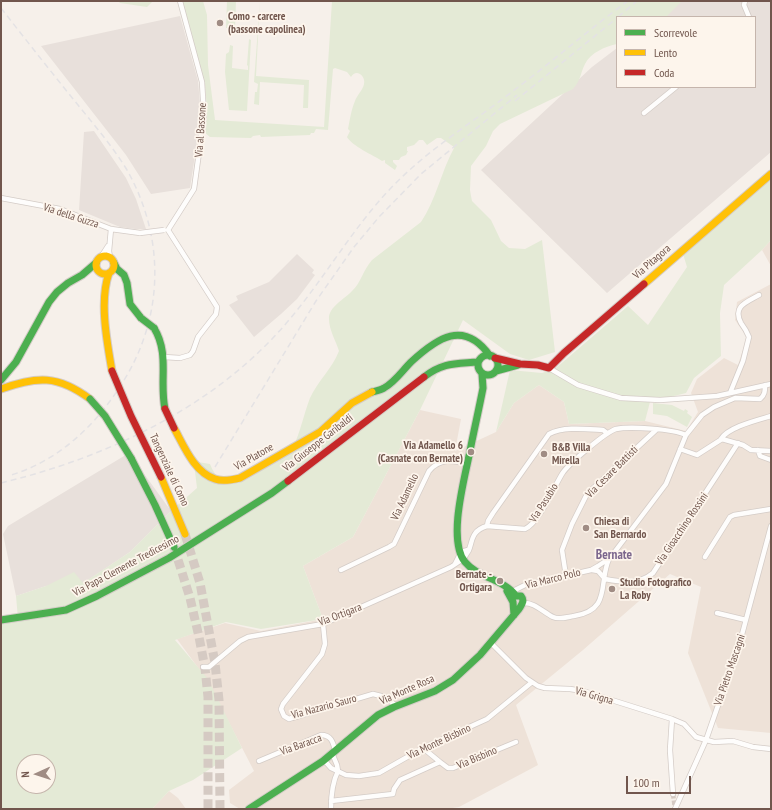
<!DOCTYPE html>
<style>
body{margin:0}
#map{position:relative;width:772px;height:810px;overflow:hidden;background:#f6f0ea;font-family:"PT Sans Narrow",sans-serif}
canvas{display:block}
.frame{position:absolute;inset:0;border:2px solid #71564d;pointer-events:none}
.legend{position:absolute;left:616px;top:16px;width:140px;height:72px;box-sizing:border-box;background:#fdf5ec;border:1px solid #c5b5ac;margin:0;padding:5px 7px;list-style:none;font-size:12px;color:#71564d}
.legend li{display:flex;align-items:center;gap:8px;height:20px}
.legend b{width:20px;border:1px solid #c5b5ac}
.north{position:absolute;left:16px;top:754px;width:40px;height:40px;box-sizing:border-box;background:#fdf5ec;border:1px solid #c5b5ac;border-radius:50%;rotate:267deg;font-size:11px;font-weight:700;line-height:16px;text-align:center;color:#71564d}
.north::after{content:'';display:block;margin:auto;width:14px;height:18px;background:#a08c84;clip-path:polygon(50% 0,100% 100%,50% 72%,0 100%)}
.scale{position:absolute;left:626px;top:776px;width:65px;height:18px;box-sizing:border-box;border:2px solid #71564d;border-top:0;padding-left:5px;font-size:12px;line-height:14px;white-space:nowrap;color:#71564d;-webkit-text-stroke:3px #fdf5ec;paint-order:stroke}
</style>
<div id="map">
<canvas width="772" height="810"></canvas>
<div class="frame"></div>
<ul class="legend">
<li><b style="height:5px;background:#4caf50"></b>Scorrevole</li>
<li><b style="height:5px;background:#ffc107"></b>Lento</li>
<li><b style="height:5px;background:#c62828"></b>Coda</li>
</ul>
<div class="north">N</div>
<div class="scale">100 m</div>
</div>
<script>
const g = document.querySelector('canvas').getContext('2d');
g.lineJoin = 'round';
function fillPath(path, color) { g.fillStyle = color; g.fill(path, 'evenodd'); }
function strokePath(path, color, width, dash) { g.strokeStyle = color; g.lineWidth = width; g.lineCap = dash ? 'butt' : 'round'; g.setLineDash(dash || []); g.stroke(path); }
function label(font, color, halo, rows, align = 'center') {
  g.font = font + ' "PT Sans Narrow",sans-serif'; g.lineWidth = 3.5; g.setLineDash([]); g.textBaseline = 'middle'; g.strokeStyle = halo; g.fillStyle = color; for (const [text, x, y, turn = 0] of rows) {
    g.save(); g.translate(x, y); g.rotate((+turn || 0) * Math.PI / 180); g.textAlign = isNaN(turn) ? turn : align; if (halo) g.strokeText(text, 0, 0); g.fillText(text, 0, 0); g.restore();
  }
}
const residential = new Path2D(`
 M771 240V266L762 250Z
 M771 284V733L718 728 688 653 701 587 670 574 583 650 516 705 538 765 459 807 446 809H306L298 808 297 809H240L230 803 229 790 254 771 207 680 177 639 225 623 261 631 323 619 303 566 353 537 420 410 461 419 455 451 496 432 514 403 539 385 564 402 569 424 645 421 686 431 698 412 691 393 697 379 724 358 738 365 747 337 735 320 737 302Z
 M169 791 178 798 186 809H152Z`);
const industrial = new Path2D(`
 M673 1H771V152L607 293 481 170 592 67 617 48V87H755V17H656Z
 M180 16 198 81 201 116 190 188 151 194 126 155 41 46Z
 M94 131 126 178 136 199 146 229H135L120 227 79 210 84 132Z
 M297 254 314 270 312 273 315 275 297 299 281 314 254 337 229 305 238 300 236 296 269 282Z
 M129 453 171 511 130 552 82 584 46 586 16 596 3 534 8 526Z`);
const green = new Path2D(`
 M118 1H153L147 7 120 3Z
 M182 1H203L207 15 208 65 215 120 324 127 332 1H682L666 17H617V44C606 46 590 53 585 64 580 74 581 80 573 89L500 124 493 131 486 146 471 166 470 190 471 196 472 201 491 220 501 241 509 248 525 249 542 240 555 352 529 360 510 354 463 320 420 410 353 537 303 566 323 619 261 629 226 622 175 640 208 679 242 748 193 780 169 791 152 809H1V622L18 619 16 596 46 586 74 572 83 583 130 552 171 511 197 488 194 464 198 462 210 464C224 500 251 478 271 463 277 460 290 452 293 447 300 434 304 413 310 398 317 382 332 369 339 351 336 341 329 330 329 319 328 307 345 299 352 291 361 283 363 270 372 260L421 222C436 200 441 172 454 148V147L441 138H437L427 145 423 140H419L414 145 407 147V151H408L406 155 401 157 399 160H393V162L397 166 395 170 385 163V160L382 161C373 155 352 146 347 137L350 131 348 129C350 120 351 110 355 101 357 95 363 90 364 84 366 76 356 68 351 77L347 72 335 68 333 69 328 130 316 129 314 133H311L310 135 261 137 260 135 253 136 251 138 210 137 204 132 207 110 205 85ZM24 762H48V786H24Z
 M227 1H236L235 29 226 28Z
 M260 1 256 76 309 80 308 108H303L304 85 260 82 259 105 254 104 255 92H257L258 84 254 82Z
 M249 39 251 40 247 111 229 110 225 72 226 54 229 52 230 45 233 46 232 68 248 70V66L247 65Z
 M771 178V240L762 250 724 285 720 313 721 356 694 378 686 393 650 402 645 421 569 424 564 402 539 385 514 403 496 432 510 370 542 373 556 368 628 306 648 325 687 267 683 254Z
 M653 403 672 405 684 411 685 409 688 411 687 413 692 417 687 427 667 416 653 414Z`);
const streetTunnel = new Path2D(`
 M673 794 675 809`);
const highwayTunnel = new Path2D(`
 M185 534 200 583 215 663 219 700 220 809
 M174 547 190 598 199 637 205 668 208 697V809`);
const street = new Path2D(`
 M745 1 744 5 749 17
 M644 113 676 87
 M1 198 60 209 111 229 140 233
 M168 230 194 189 204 116 202 82 180 1
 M101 257 108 246
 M110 258 109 251 111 229
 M164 357 180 358 190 355 193 351 198 337 216 314 217 307 212 299 168 230
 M549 368 578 385 621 398 660 400 717 396 771 384
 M730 393 743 361 749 337C747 332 744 327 741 323 732 306 747 302 759 295
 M721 439C728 427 758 420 771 416
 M680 449 697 455 722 439 743 445 751 450 771 451
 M758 450 760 456 771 460
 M487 526 488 521 493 513 549 434C564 426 586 429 603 430L607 433
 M464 556C475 549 466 532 487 526L525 529C539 523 554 487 562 474 568 464 606 432 616 429 630 426 673 429 686 435
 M705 557 730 517 734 515 771 509
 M455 564 461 552 468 550
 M341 570 389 547 394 544 429 471C440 458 453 460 467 464
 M592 570 598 571 605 579
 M566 576 562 550 572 524 587 494 656 430
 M605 579C621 582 639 585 653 573L738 443
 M513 591 525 585 591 570 598 566 610 558 666 484 686 435 702 415 714 407 735 398 760 399C765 395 765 391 765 385
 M523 603C534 602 543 612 553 617 559 620 567 617 574 616 612 610 598 583 609 559
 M717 613 746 620
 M323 624 325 644 322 654 283 704 281 709 284 716 289 719 292 718 373 694 385 697 395 705
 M491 643 526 678 538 686 545 688 570 689 583 691 672 719 684 724 696 737 703 739 714 742 733 741 753 747 771 749
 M203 667H209L240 641 248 637 323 624 451 567 463 559 466 555
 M672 719 670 750 673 794
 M423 748 440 762
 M332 753 337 765 338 771
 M324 760 331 768 346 775 359 776 379 773 423 748 487 719 531 683
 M259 761 321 735C331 735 333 742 335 750
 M331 801 393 794 394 789 400 780 440 762 448 768H453L516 742
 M331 809C331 796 332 783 338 771
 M675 809 706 740 740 642 771 526`);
const fast = new Path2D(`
 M114 263 117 269 124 275 127 283 130 304 141 318
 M154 328C170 354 159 381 165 409
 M478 365a10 10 0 1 1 20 0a10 10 0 1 1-20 0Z
 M496 371 518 365
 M482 374 483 388C479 409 474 430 470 451 465 477 447 540 465 562 478 578 504 579 516 596
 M424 377C443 362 456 364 478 362
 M1 380 16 362 49 302 57 292 68 283 82 275 96 263
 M372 392C376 391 381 390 384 388 395 382 402 371 411 362 437 338 464 319 490 356
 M131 458 155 505 174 547
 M507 591 513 602 514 615
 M1 620 66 610 97 596 169 558 272 493 288 481
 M249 809 323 761 378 715 394 707 435 691 453 680 480 655 519 609C522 604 525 601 521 596H516`);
const slow = new Path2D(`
 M96 265a9 9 0 1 1 18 0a9 9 0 1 1-18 0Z
 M109 273C99 301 107 342 112 371
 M644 284 771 174
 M1 389C37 376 58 375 90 399
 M174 428C184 446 194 472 215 479 223 482 232 480 240 478L320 432 352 403 372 392
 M161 477 185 534`);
const jam = new Path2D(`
 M495 358 520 364 538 365 549 368 564 353 644 284
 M288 481 424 377`);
const rail = new Path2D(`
 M1 8C26 40 52 73 78 105 95 126 113 147 127 170 166 239 164 319 121 385 95 426 58 461 11 475
 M618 17 637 1
 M515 101 617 18
 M215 467 316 301 354 247 379 217 421 174 517 95
 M1 483C108 457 217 406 289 320 328 274 357 220 401 178 435 145 476 120 513 91 552 62 588 30 628 1`);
const streetBridge = new Path2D(`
 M140 233 164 230`);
const fastBridge = new Path2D(`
 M141 318 154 328
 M90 399 105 416 131 458`);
const jamBridge = new Path2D(`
 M112 371 131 416 161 477
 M165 409 174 428`);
const markers = [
 [220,23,4,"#a08c84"],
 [471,452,4,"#a08c84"],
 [544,454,4,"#a08c84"],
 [586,528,4,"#a08c84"],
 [500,581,4,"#a08c84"],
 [612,589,4,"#a08c84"]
];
const poiNames = [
 ["Como - carcere",228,17],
 ["(bassone capolinea)",228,30],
 ["Via Adamello 6",463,446,"right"],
 ["(Casnate con Bernate)",463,459,"right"],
 ["B&B Villa",552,448],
 ["Mirella",552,461],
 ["Chiesa di",594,522],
 ["San Bernardo",594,535],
 ["Bernate -",492,575,"right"],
 ["Ortigara",492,588,"right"],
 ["Studio Fotografico",620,583],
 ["La Roby",620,596]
];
const streetNames = [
 ["Via al Bassone",201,130,-86],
 ["Via della Guzza",71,216,18],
 ["Via Pitagora",652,262,-41],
 ["Via Giuseppe Garibaldi",318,443,-38],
 ["Via Platone",254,457,-30],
 ["Tangenziale di Como",169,470,65],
 ["Via Cesare Battisti",612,472,-45],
 ["Via Adamello",405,497,-65],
 ["Via Pasubio",544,503,-58],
 ["Via Gioacchino Rossini",682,529,-56],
 ["Via Papa Clemente Tredicesimo",126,566,-28],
 ["Via Marco Polo",553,579,-14],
 ["Via Ortigara",340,615,-21],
 ["Via Pietro Mascagni",730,670,-71],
 ["Via Monte Rosa",407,690,-24],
 ["Via Grigna",594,696,16],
 ["Via Nazario Sauro",324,707,-15],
 ["Via Monte Bisbino",439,742,-25],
 ["Via Baracca",301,745,-20],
 ["Via Bisbino",477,758,-23]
];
const quarterNames = [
 ["Bernate",614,555]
];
fillPath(residential, '#eee2d8');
fillPath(industrial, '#e8e0db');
fillPath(green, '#e4ead6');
strokePath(streetTunnel, '#d5cac3', 4.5, [4.5, 2]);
strokePath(highwayTunnel, '#d5cac3', 9, [9, 4.5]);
strokePath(street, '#d4ccc7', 6);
strokePath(fast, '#d4ccc7', 9);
strokePath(slow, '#d4ccc7', 9);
strokePath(jam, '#d4ccc7', 9);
strokePath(street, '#fefdfc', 4.5);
strokePath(fast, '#4caf50', 7);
strokePath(slow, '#ffc107', 7);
strokePath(jam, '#c62828', 7);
strokePath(rail, '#e4e2e4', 1.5, [6, 4]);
strokePath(streetBridge, '#d4ccc7', 6, []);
strokePath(fastBridge, '#d4ccc7', 9, []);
strokePath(jamBridge, '#d4ccc7', 9, []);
strokePath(streetBridge, '#fefdfc', 4.5);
strokePath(fastBridge, '#4caf50', 7);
strokePath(jamBridge, '#c62828', 7);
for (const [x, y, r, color] of markers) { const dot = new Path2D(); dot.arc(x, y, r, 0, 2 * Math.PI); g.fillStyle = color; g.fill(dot); strokePath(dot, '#fdf5ec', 1.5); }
label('bold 11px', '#71564d', '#fdf5ec', poiNames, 'left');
label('11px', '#71564d', '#fdf5ec', streetNames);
label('bold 13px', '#7b668d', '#fdf5ec', quarterNames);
</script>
